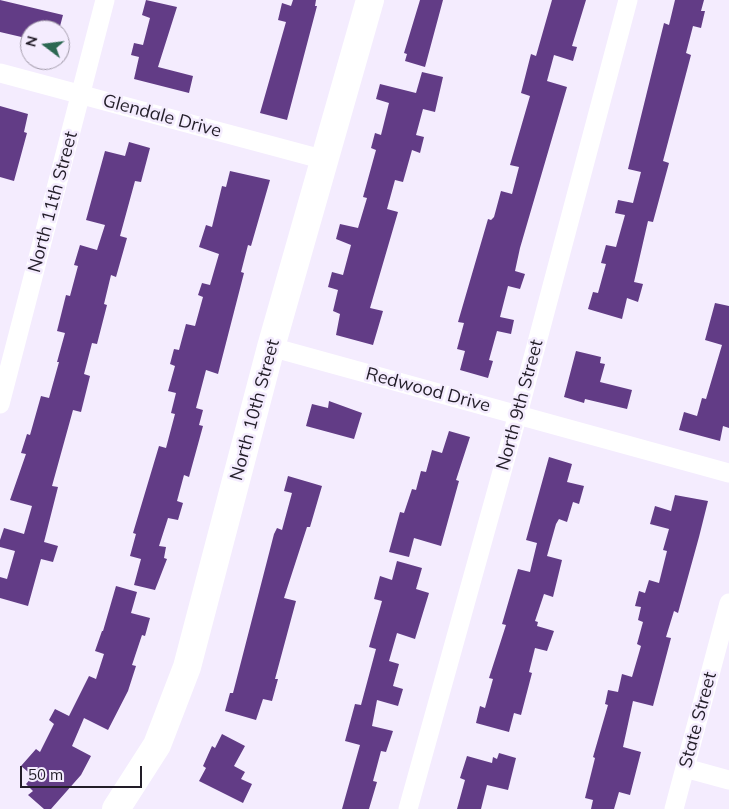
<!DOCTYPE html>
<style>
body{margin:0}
#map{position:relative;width:729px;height:809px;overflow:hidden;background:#f4ecfe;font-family:Mulish,sans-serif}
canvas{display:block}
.north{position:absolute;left:20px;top:20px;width:50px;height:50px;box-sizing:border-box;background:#f4ecfe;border:1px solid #a099a8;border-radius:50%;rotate:285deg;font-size:14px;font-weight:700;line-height:20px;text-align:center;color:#221d28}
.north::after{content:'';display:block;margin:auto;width:18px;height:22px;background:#2c6852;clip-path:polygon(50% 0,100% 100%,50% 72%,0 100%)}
.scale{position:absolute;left:20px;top:766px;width:122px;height:22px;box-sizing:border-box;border:2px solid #221d28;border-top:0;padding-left:6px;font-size:15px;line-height:18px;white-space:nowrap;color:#221d28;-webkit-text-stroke:4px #f4ecfe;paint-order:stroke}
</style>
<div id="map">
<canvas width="729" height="809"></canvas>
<div class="north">N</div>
<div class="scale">50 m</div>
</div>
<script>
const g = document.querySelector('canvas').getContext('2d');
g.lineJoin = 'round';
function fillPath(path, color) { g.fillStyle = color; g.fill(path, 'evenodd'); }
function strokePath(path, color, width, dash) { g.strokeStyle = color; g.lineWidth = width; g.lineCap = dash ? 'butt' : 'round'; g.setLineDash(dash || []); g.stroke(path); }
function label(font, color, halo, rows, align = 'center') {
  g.font = font + ' Mulish,sans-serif'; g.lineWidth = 5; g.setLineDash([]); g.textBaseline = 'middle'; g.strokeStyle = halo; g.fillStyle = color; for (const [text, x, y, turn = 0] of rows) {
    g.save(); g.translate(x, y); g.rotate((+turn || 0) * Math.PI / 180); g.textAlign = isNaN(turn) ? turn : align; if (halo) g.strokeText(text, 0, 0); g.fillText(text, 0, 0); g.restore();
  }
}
const building = new Path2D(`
 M0 0 63 15 59 30H30V39L0 32Z
 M146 0 177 7 158 67 193 76 189 93 134 79 139 57 131 55 134 43 143 45 150 18 142 15Z
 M293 0H316L315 6H317L287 120 260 113 286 22 278 20 282 3 291 6Z
 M420 0H443L425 67 405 61 407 54 404 53Z
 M552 0H586L572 46 577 47 573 61 554 55 547 81 567 87 520 248 515 271 525 274 520 289 508 286 500 317 514 320 511 334 497 331 489 360 493 361 488 378 460 370 465 351 457 349 464 323 458 322 488 219 491 220 494 217 501 191 512 194 519 167 510 165 530 96 521 93 531 54 536 56Z
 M675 0H704L701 11H705L701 28 693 26 686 53 691 55 663 161 669 163 653 222 648 221 634 282 643 284 638 302 627 298 622 319 588 309 593 292 598 293 606 264 601 263 606 245 616 247 625 215 615 213 618 200 633 203 641 172 628 169 664 23 669 25Z
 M422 72 443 77 435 112 423 109 416 135 424 137 420 153 412 150 403 182 395 180 387 209 398 212 370 308 383 311 373 345 336 335 340 314 333 311 338 290 328 287 332 272 343 275 351 245 336 239 340 224 358 228 367 198 363 197 376 150 371 148 375 133 381 135 389 103 376 99 380 84 416 93Z
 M0 106 28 114 24 132 27 133 14 181 0 177Z
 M129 142 150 148 141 182 135 181 120 236 127 238 116 277 111 275 104 304 107 305 97 344 92 343 84 374 90 376 81 412 73 410 52 486 58 487 44 542 58 546 53 562 41 559 28 606 0 598V577L7 579 15 551 0 547V540L4 528 24 534 32 506 10 500 26 454 21 453 27 434 30 435 41 396 49 398 59 362H57L65 333 57 331 66 295 70 296 78 266 74 265 80 245 97 250 105 225 86 220 105 151 125 156Z
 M230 171 270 180 251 246 248 245 241 272 244 273 218 374 206 370 196 408 203 410 199 425 203 426 189 477 184 475 177 501 183 503 178 520 168 518 159 546 166 547 164 558 167 559 155 590 134 585 141 559 130 556 136 534 133 533 159 446 166 448 175 414 171 413 176 393 168 391 175 366 170 364 174 349 179 350 186 324 195 326 203 297 198 295 202 283 210 285 219 254 199 247 206 225 212 227 222 186 226 187Z
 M715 303 729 306V428L723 426 720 441 679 430 684 412 697 416 702 398 706 399 722 345 705 340Z
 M576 351 601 357 600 363 605 364 600 382 632 390 627 409 585 399 584 403 564 397Z
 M329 401 362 413 354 439 306 426 312 404 328 408Z
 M449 431 470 437 456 480 459 481 441 546 414 538 409 557 389 552 400 512 404 513 412 489 416 490 421 471 426 472 432 450 442 453Z
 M549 457 572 464 567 482 584 486 579 504 573 502 567 522 559 519 556 524 547 556 562 560 553 597 544 594 535 621 538 622 537 626 554 631 547 651 535 648 529 672 532 673 521 715 514 713 509 732 476 723 480 706 485 708 493 679 489 678 506 625 502 624 518 569 530 572 537 543 526 540Z
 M288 476 322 486 310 527H307L284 598 296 601 275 679H278L272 701 263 699 256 720 225 711 230 693H233L274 534 277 528 282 530 292 493 284 491Z
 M675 495 708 501 699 537 678 613 674 611 666 637 671 638 653 706 633 701 623 747 641 752 630 795 619 792 614 809H591L593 800 585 798 595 758 593 757 608 705 605 704 608 690 618 692 622 674 632 677 641 646 637 644 643 622 638 620 641 607 635 606 639 591 645 593 649 580 659 583 667 551 663 550 669 529 650 524 655 506 671 511Z
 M397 561 422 568 416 589 429 593 415 639 397 633 389 661 399 664 393 686 403 689 398 706 377 700 372 726 393 731 386 752 381 751 373 781 377 782 369 809H342L360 745 345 741 355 704 361 705 376 649 369 647 382 601 374 599 380 576 392 580Z
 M116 586 137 592 131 613 150 618 145 636 142 635 132 665 136 666 128 691 108 730 84 718 72 746 91 756 81 775 51 809H44L28 795 33 791 26 784 33 776 21 766 36 749 40 752 54 724 49 720 55 709 69 716 89 676 96 679 104 654 95 651 102 631H103Z
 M222 734 245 746 234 766 245 772 241 779 252 784 243 803 199 781 206 768 203 766 212 746 215 748Z
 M499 753 516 758 508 790 487 785 481 809H457L465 780 460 778 467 756 492 763 493 757 497 759Z`);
const minor = new Path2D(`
 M0 73 325 160
 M271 347 729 473
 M0 404 105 0
 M685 768 729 780
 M408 809 518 414 628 0
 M674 809 729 603`);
const secondary = new Path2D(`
 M116 809 157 745 187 667 271 347 370 0`);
const streetNames = [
 ["Glendale Drive",162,116,15],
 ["North 11th Street",53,202,-75],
 ["Redwood Drive",428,390,15],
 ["North 9th Street",520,405,-75],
 ["North 10th Street",255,410,-75],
 ["State Street",698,720,-75]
];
fillPath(building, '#623c86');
strokePath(minor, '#fff', 19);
strokePath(secondary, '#fff', 28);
label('18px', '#221d28', '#f4ecfe', streetNames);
</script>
